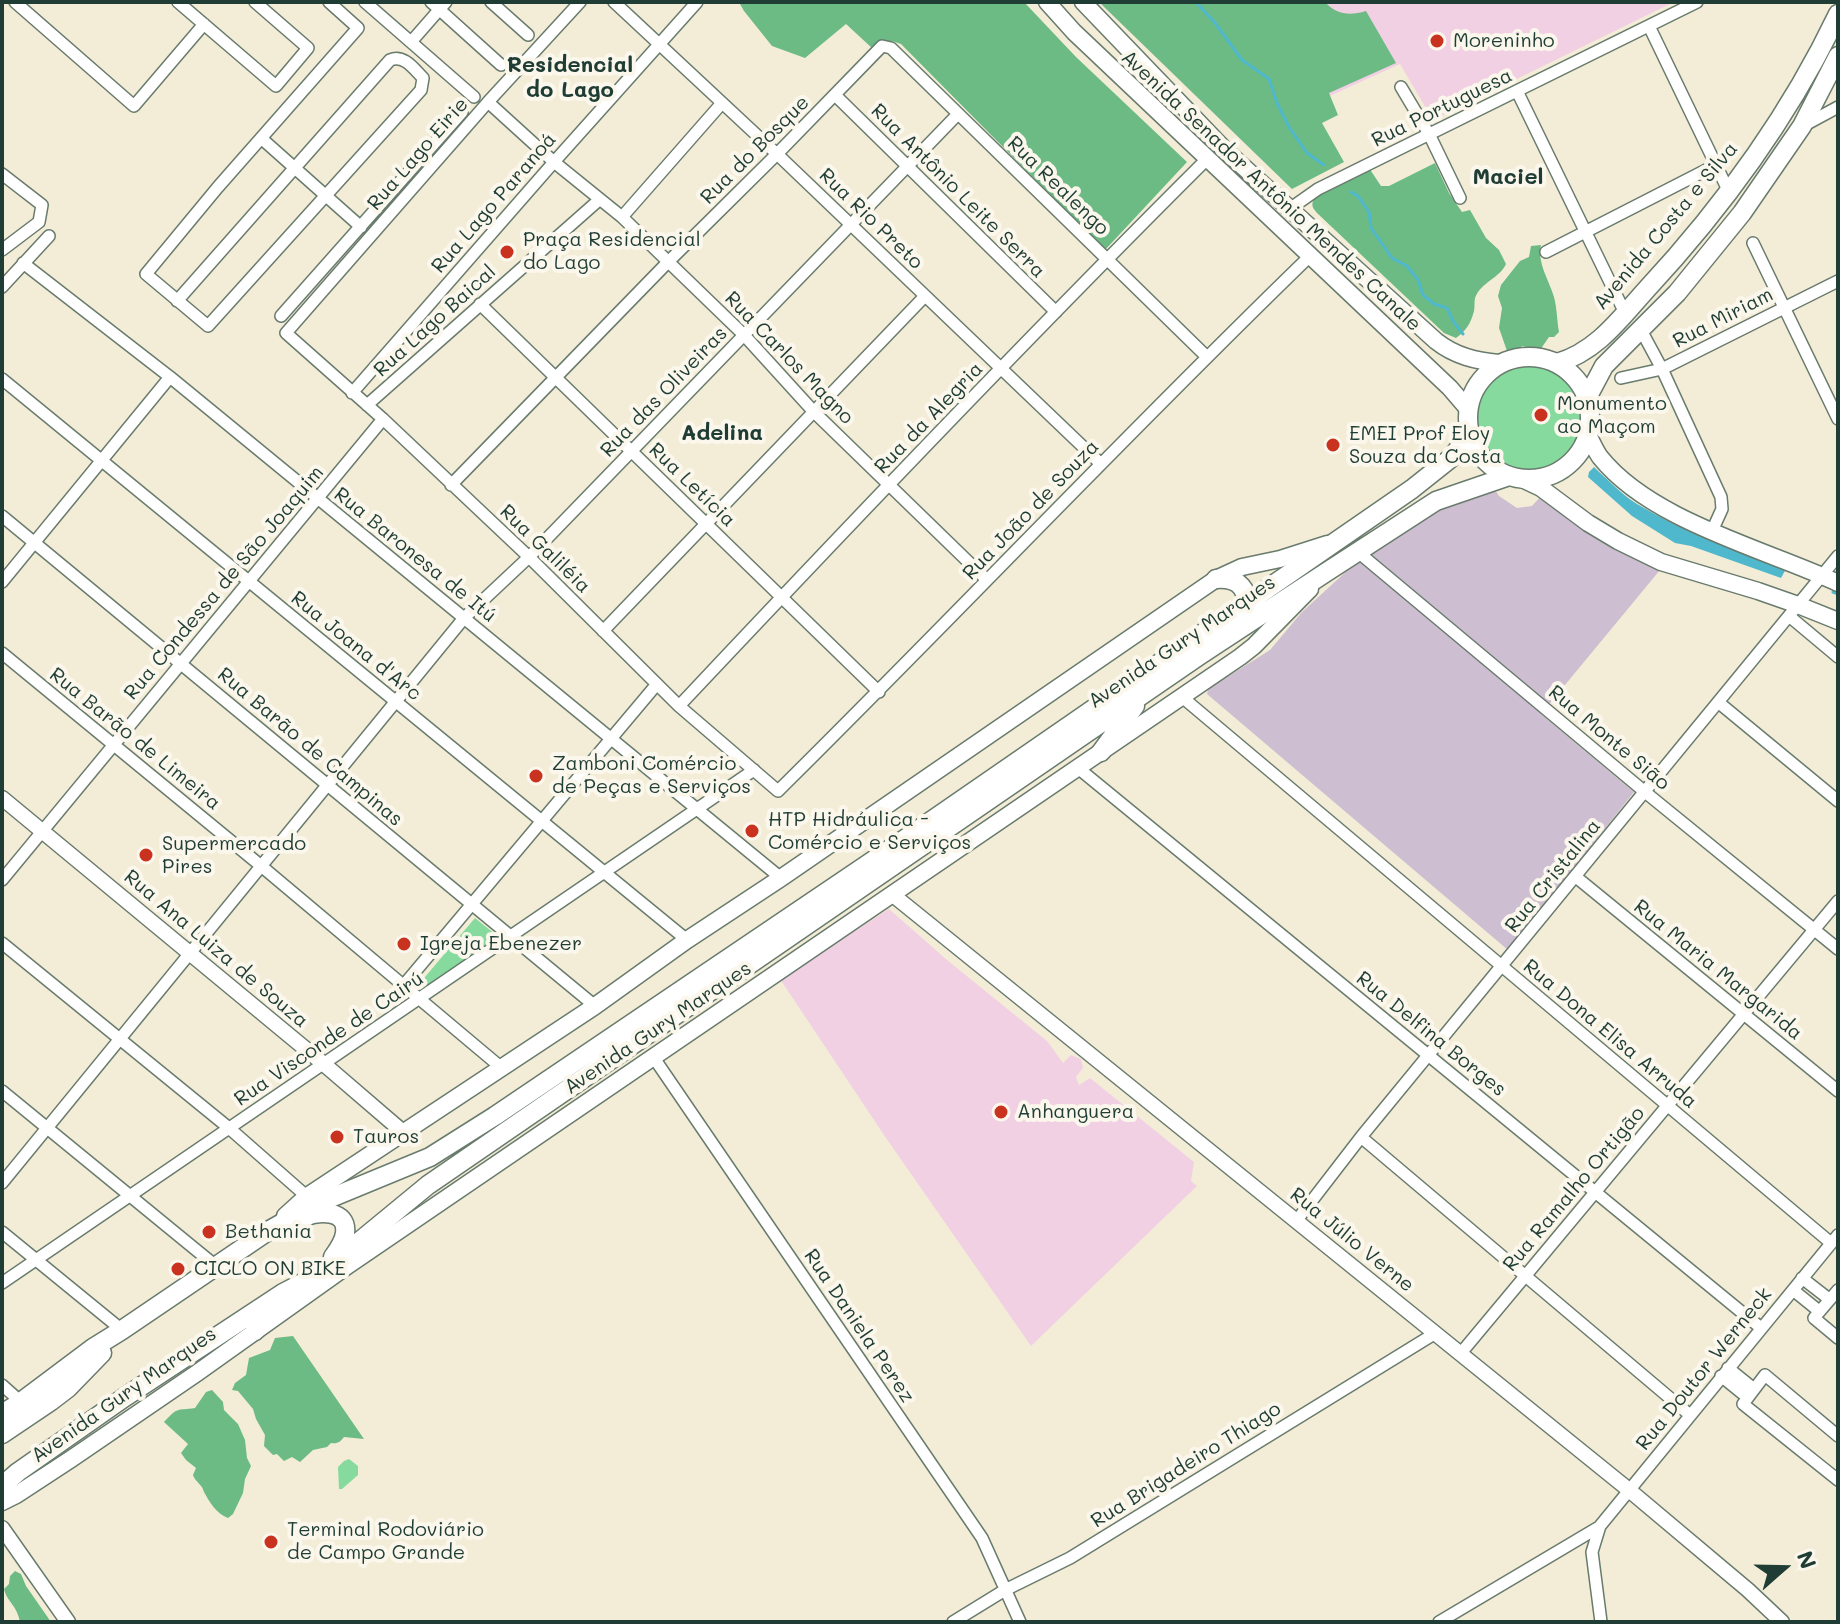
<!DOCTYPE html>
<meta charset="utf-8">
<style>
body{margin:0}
#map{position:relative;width:1840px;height:1624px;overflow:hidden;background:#f3edd7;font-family:Mali,sans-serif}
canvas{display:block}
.frame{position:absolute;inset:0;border:4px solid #1f3d34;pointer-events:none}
.north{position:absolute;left:1744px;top:1528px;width:80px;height:80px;-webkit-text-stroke:6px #fbf7ec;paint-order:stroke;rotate:70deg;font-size:22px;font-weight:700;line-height:32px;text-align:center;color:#1f3d34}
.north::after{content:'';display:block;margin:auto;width:28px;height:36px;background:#1f3d34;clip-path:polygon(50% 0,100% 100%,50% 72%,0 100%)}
</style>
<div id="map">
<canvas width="1840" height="1624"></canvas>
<div class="frame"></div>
<div class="north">N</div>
</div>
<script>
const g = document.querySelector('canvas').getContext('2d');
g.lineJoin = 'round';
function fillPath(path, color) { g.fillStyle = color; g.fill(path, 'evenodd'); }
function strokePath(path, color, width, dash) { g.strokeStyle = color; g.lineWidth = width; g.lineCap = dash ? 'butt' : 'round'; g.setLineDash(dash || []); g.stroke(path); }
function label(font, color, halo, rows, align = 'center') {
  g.font = font + ' Mali,sans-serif'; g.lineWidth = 8; g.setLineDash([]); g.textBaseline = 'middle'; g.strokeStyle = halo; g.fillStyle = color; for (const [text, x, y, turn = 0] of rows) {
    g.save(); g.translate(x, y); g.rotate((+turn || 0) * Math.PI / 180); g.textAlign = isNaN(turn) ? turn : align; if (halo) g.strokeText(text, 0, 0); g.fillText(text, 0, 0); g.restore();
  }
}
const built = new Path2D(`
 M1099 2H1674L1433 120 1400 64 1312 104 1292 189Z
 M889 909 947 960 1047 1041 1063 1063 1071 1055 1081 1059 1083 1068 1076 1077 1079 1085 1090 1078 1194 1162 1191 1181 1197 1186 1031 1346 886 1138 780 979Z`);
const industrial = new Path2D(`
 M1495 490 1499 496 1517 508 1532 506 1541 496 1571 522 1610 547 1660 570 1541 714 1634 792 1508 950 1207 694 1208 689 1270 650 1302 612 1350 568 1410 527 1455 499Z`);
const green = new Path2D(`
 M1477 418a53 53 0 1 1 106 0a53 53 0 1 1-106 0Z
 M475 918 496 935V940L423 989 419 988V984Z
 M349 1459 358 1466V1475L342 1489H339L338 1467 344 1461Z`);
const forest = new Path2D(`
 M743 2H1024L1076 57 1187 162 1105 250 901 44 892 41 872 48 846 24 805 58 772 46 744 11 740 4Z
 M1099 2H1325C1337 15 1350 16 1366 11L1396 63 1329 93 1338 115 1322 123 1344 162 1292 189Z
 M1435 163 1449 193 1462 212 1470 210 1486 238 1499 250 1506 264C1500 278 1481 282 1475 298 1474 302 1475 307 1474 311 1471 323 1466 331 1456 338L1444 333 1317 213C1314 209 1311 207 1313 201 1316 191 1358 174 1369 168L1381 186H1389Z
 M1541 245C1537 263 1549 280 1554 297 1557 308 1557 321 1559 332L1554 337H1549L1540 350 1522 346 1516 351H1507L1499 328 1502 308 1498 296 1501 285 1520 261 1529 257 1531 246Z
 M293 1336 364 1439 344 1437C340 1442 338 1444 331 1443L327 1447 313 1450 300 1462 292 1457 284 1461 277 1454 273 1455 264 1446 265 1435 256 1419 253 1409 238 1391 232 1390 235 1383 246 1375 249 1358 270 1350 275 1338Z
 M212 1390 223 1402 224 1410 238 1424 245 1440 247 1458 251 1466 245 1479 243 1493 233 1514 228 1518C216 1513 210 1503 204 1492 203 1490 203 1488 201 1486 198 1482 194 1479 193 1475L196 1468 186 1460 181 1453 188 1444 164 1422C179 1406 176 1411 195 1408L206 1392Z
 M15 1571 21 1574 26 1586 51 1622H20C17 1605 7 1602 4 1589L9 1584 10 1576Z`);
const water = new Path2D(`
 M1594 467C1607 479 1621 494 1637 504 1683 532 1736 551 1786 569L1781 578 1691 546 1675 543 1632 516 1588 477 1589 472Z`);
const stream = new Path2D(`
 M1196 2 1215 23 1242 60 1269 79 1277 103 1289 127 1307 153 1324 165
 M1351 192 1358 196 1369 212 1371 228 1392 258 1407 266 1418 280 1423 295 1434 304 1447 308 1453 321 1463 334
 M1833 592 1838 594`);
const minor = new Path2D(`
 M15 2 134 106 204 24
 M178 2 276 86 308 48 255 2
 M365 2 474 97
 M431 2 501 65
 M491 2 528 35
 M580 2 488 102 286 333 383 419 529 557 679 706 778 791C957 614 1129 431 1310 256
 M614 2 777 154 1101 464
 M1649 26 1729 192
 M411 42 446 2
 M1401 87 1429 134 1460 198
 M1517 91 1625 313
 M835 95 1056 312
 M488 102 554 162 622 217 744 335 814 412 987 580
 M1803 126 1838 107
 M261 138 361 227
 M2 174 42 205 39 222 2 250
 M1291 208 1318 189 1697 2
 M622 217 722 103
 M1753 243 1838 419
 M1546 252 1716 165
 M23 263 170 377 781 878
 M2 287 49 236
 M177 301 390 60C404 54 414 69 423 78L421 90 208 326 146 274 218 187 358 28 329 2
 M480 304 879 692
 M281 316 462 112
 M1641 330 1662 369 1721 497 1722 509 1712 531
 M1621 378 1662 369 1838 281
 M2 379 687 940
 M352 393 554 162 697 2
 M367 405 599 200
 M451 485 668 262 777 154 882 46 891 48 1206 356
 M2 516 595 1006
 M1358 552 1645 792 1838 949
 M2 582 170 377
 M1789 616 1838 657
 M603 631 925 296
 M2 653 260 865 503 1069
 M1182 697 1831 1243
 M1718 702 1838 801
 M679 706C853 521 1028 337 1208 158
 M1078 768 1761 1328
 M1576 877 1838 1091
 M2 880 383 419
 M2 943 229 1128 312 1201
 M403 986 657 684
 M654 1058 982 1538 1020 1622
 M2 1091 217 1267
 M1361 1137 1690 1415
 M2 1183 464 618 529 557 958 114
 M1297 1220 1361 1137 1838 556
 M2 1232 122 1330
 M1802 1278 1829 1299
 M2 1283 754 770
 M1793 1290 1819 1311
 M1838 1290 1814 1318 1838 1338
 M1461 1353 1838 901
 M1728 1368 1754 1389
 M1721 1376 1747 1397
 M2 1385 21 1402
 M1838 1436 1765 1375 1743 1404 1838 1480
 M953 1622 1005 1590 1070 1558 1434 1334
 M1439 1622 1599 1527
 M1601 1622 1592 1552 1600 1526 1838 1235`);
const tertiary = new Path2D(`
 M2 798 325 1065 403 1132
 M893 895 1629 1490 1748 1590 1782 1622
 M2 1528 68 1622`);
const secondary = new Path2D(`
 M1047 2 1074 32 1450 388 1468 409
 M1083 2 1227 152 1436 341C1455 356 1476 361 1499 363
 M1588 435C1592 442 1595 450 1600 457 1651 521 1765 549 1838 583
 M1522 479 1541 488 1588 523 1618 541 1661 562 1758 591 1798 605 1838 621
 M285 1216 306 1197 595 1006 687 940 781 878 1216 579 1242 567 1280 559 1327 544
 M2 1502 16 1495 71 1459 197 1373 347 1266 1240 657 1254 646 1310 589`);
const primary = new Path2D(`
 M1468 418a61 61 0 1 1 122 0a61 61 0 1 1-122 0Z
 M1557 363C1596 352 1620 319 1646 290 1722 208 1790 115 1838 14
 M1587 398 1604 366 1677 293 1742 213 1802 126 1838 56
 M1216 579C1239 577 1251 590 1244 612
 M1101 752 1135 706
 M304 1217C318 1211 348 1209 345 1233 344 1242 338 1250 333 1257
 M255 1331 275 1304
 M2 1414 21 1402 93 1348 122 1330 268 1231 316 1204 430 1157 495 1116 905 839 1412 489 1451 458 1459 448 1468 426
 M2 1434 51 1401 68 1388 102 1353
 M2 1486 18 1472 125 1397 283 1293 331 1268 349 1250 428 1185 1200 655 1325 573 1436 501 1509 476`);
const markers = [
 [1437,41,8,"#c8321e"],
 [507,252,8,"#c8321e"],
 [1541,415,8,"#c8321e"],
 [1333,445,8,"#c8321e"],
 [536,776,8,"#c8321e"],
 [752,831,8,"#c8321e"],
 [146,855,8,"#c8321e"],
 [404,944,8,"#c8321e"],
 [1001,1112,8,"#c8321e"],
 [337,1137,8,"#c8321e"],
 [209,1232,8,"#c8321e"],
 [178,1269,8,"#c8321e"],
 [271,1542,8,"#c8321e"]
];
const poiNames = [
 ["Moreninho",1453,41],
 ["Praça Residencial",523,240],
 ["do Lago",523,263],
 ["Monumento",1557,404],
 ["ao Maçom",1557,427],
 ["EMEI Prof Eloy",1349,434],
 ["Souza da Costa",1349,457],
 ["Zamboni Comércio",552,764],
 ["de Peças e Serviços",552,787],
 ["HTP Hidráulica -",768,820],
 ["Comércio e Serviços",768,843],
 ["Supermercado",162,844],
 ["Pires",162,867],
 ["Igreja Ebenezer",420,944],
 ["Anhanguera",1017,1112],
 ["Tauros",353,1137],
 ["Bethania",225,1232],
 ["CICLO ON BIKE",194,1269],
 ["Terminal Rodoviário",287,1530],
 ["de Campo Grande",287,1553]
];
const streetNames = [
 ["Rua Portuguesa",1442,108,-26],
 ["Rua do Bosque",755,150,-45],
 ["Rua Lago Eirie",418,154,-49],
 ["Rua Realengo",1058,186,44],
 ["Rua Antônio Leite Serra",958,191,45],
 ["Avenida Senador Antônio Mendes Canale",1271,191,43],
 ["Rua Lago Paranoá",494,203,-49],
 ["Rua Rio Preto",871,219,44],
 ["Avenida Costa e Silva",1666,226,-50],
 ["Rua Miriam",1723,318,-27],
 ["Rua Lago Baical",435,321,-42],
 ["Rua Carlos Magno",789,358,46],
 ["Rua das Oliveiras",664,392,-46],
 ["Rua da Alegria",929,418,-46],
 ["Rua Letícia",692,485,44],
 ["Rua João de Souza",1031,510,-46],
 ["Rua Galiléia",545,549,44],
 ["Rua Baronesa de Itú",415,555,39],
 ["Rua Condessa de São Joaquim",224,583,-50],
 ["Avenida Gury Marques",1182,642,-34],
 ["Rua Joana d'Arc",356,646,39],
 ["Rua Monte Sião",1609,738,40],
 ["Rua Barão de Limeira",135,739,39],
 ["Rua Barão de Campinas",310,747,40],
 ["Rua Cristalina",1553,876,-51],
 ["Rua Ana Luiza de Souza",216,949,40],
 ["Rua Maria Margarida",1718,970,39],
 ["Avenida Gury Marques",658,1028,-34],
 ["Rua Delfina Borges",1431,1034,39],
 ["Rua Dona Elisa Arruda",1610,1034,40],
 ["Rua Visconde de Cairú",329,1039,-34],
 ["Rua Ramalho Ortigão",1574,1189,-50],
 ["Rua Júlio Verne",1352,1240,39],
 ["Rua Daniela Perez",859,1326,56],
 ["Rua Doutor Werneck",1704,1369,-51],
 ["Avenida Gury Marques",124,1395,-35],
 ["Rua Brigadeiro Thiago",1186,1465,-32]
];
const neighbourhoodNames = [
 ["Residencial",570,65],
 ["do Lago",570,90],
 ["Maciel",1508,177],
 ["Adelina",722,433]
];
fillPath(built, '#f1d0e3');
fillPath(industrial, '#cebed1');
fillPath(green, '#86da9d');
fillPath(forest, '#6cba84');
fillPath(water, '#4fb8cd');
strokePath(stream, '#4fb8cd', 3);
strokePath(minor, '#697b6d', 14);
strokePath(tertiary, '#697b6d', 17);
strokePath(secondary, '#697b6d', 19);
strokePath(primary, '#697b6d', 21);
strokePath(minor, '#fff', 11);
strokePath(tertiary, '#fff', 14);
strokePath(secondary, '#fff', 16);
strokePath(primary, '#fff', 18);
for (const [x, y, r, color] of markers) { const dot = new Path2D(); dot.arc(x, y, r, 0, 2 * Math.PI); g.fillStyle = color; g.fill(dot); strokePath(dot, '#fbf7ec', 3); }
label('20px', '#1f3d34', '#fbf7ec', poiNames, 'left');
label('20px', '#1f3d34', '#fbf7ec', streetNames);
label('bold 22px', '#1f3d34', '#fbf7ec', neighbourhoodNames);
</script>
